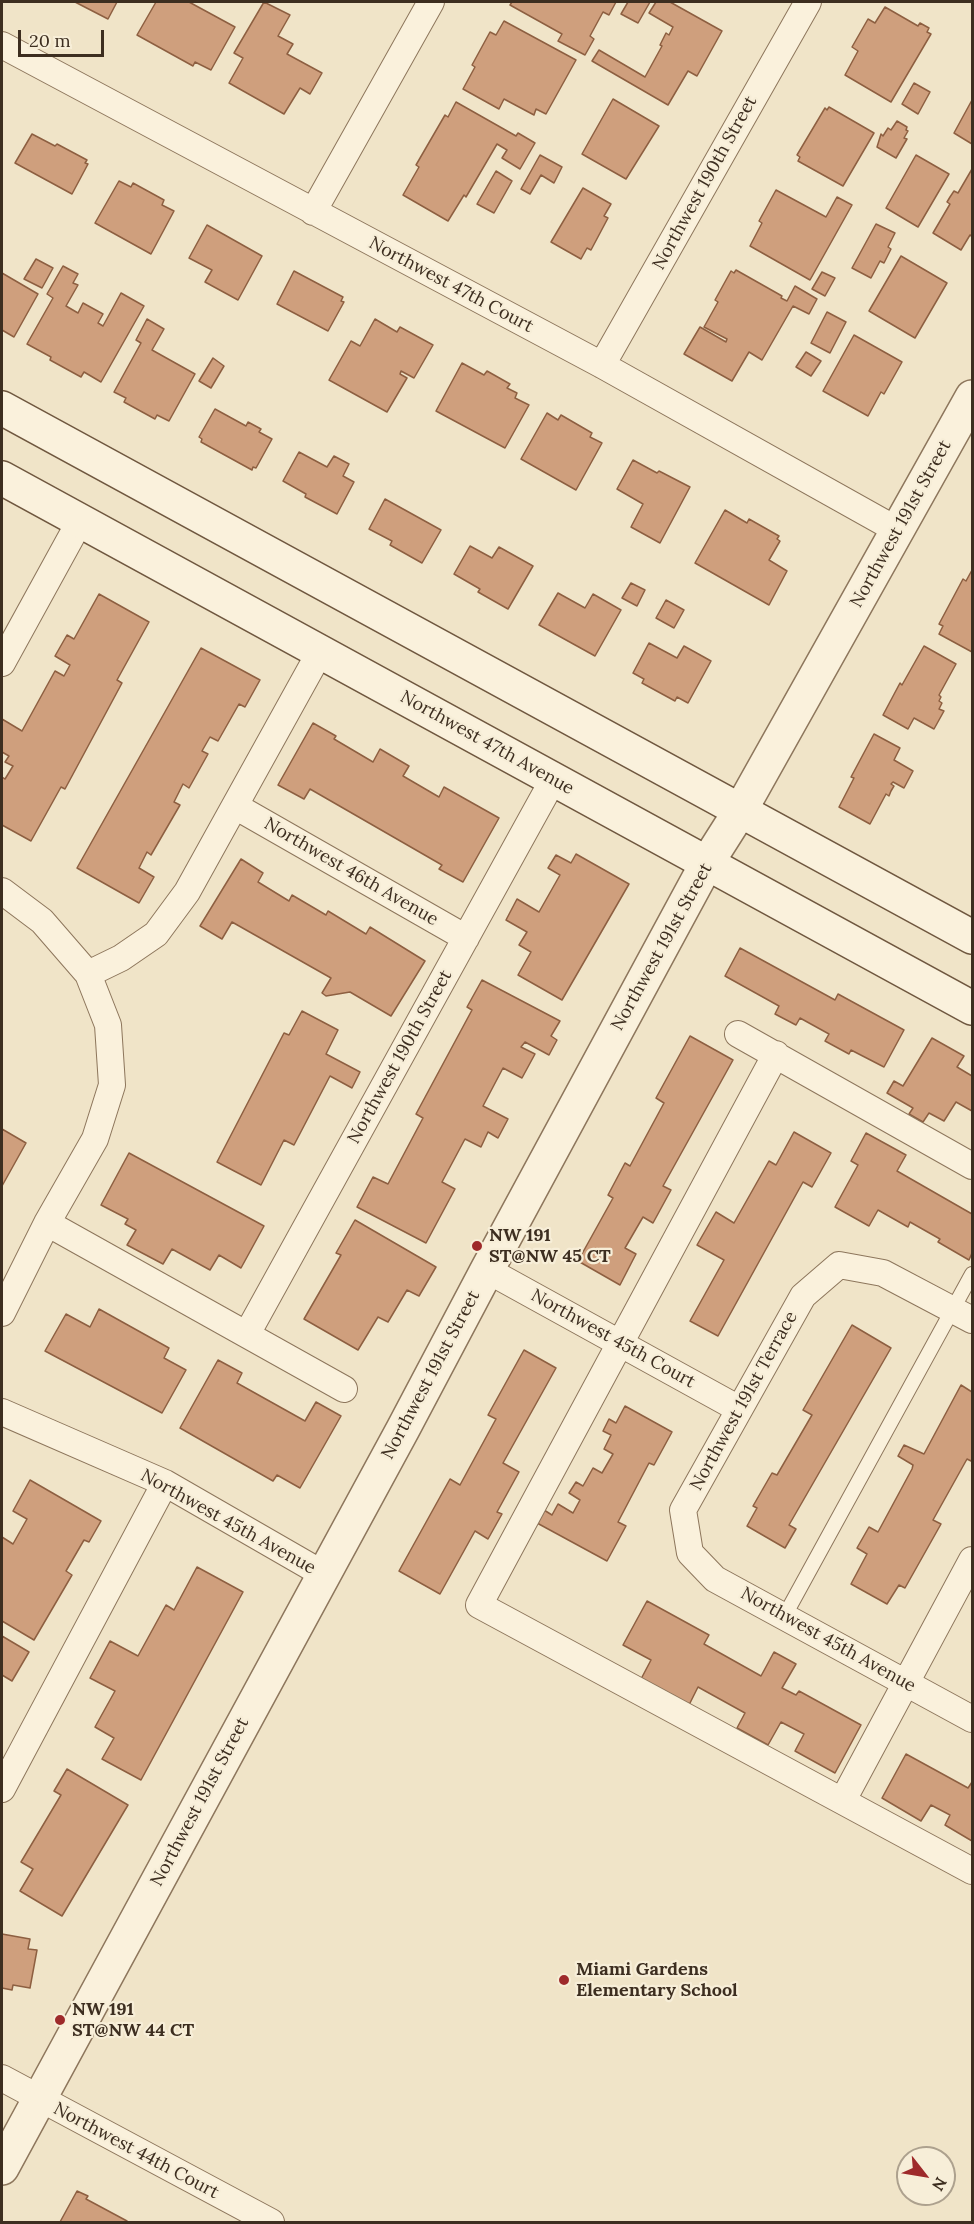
<!DOCTYPE html>
<style>
body{margin:0}
#map{position:relative;width:974px;height:2224px;overflow:hidden;background:#f0e4c8;font-family:Lora,serif}
canvas{display:block}
.frame{position:absolute;inset:0;border:3px solid #3d2e20;pointer-events:none}
.north{position:absolute;left:896px;top:2146px;width:60px;height:60px;box-sizing:border-box;background:#f7eed8;border:2px solid #ada18e;border-radius:50%;rotate:121deg;font-size:16px;font-weight:700;line-height:24px;text-align:center;color:#3d2e20}
.north::after{content:'';display:block;margin:auto;width:21px;height:27px;background:#9e2a2b;clip-path:polygon(50% 0,100% 100%,50% 72%,0 100%)}
.scale{position:absolute;left:18px;top:30px;width:86px;height:27px;box-sizing:border-box;border:3px solid #3d2e20;border-top:0;padding-left:8px;font-size:18px;line-height:21px;white-space:nowrap;color:#3d2e20;-webkit-text-stroke:4px #f7eed8;paint-order:stroke}
</style>
<div id="map">
<canvas width="974" height="2224"></canvas>
<div class="frame"></div>
<div class="north">N</div>
<div class="scale">20 m</div>
</div>
<script>
const g = document.querySelector('canvas').getContext('2d');
g.lineJoin = 'round';
function fillPath(path, color) { g.fillStyle = color; g.fill(path, 'evenodd'); }
function strokePath(path, color, width, dash) { g.strokeStyle = color; g.lineWidth = width; g.lineCap = dash ? 'butt' : 'round'; g.setLineDash(dash || []); g.stroke(path); }
function label(font, color, halo, rows, align = 'center') {
  g.font = font + ' Lora,serif'; g.lineWidth = 4.5; g.setLineDash([]); g.textBaseline = 'middle'; g.strokeStyle = halo; g.fillStyle = color; for (const [text, x, y, turn = 0] of rows) {
    g.save(); g.translate(x, y); g.rotate((+turn || 0) * Math.PI / 180); g.textAlign = isNaN(turn) ? turn : align; if (halo) g.strokeText(text, 0, 0); g.fillText(text, 0, 0); g.restore();
  }
}
const building = new Path2D(`
 M75 2H117L108 19Z
 M156 2H189L235 27 211 70 195 62 193 66 137 35Z
 M264 2 290 15 278 36 293 44 287 54 322 73 310 94 300 88 284 114 229 83 243 58 234 53Z
 M512 2H616L609 15 603 12 590 36 594 39 585 55 558 41 562 34 510 5Z
 M628 2H650L638 23 621 14Z
 M656 2H670L722 31 697 76 688 71 668 105 592 61 599 50 645 77 662 46 660 45 666 33 669 35 673 27 649 13Z
 M885 7 918 26 920 23 929 28 927 32 931 34 891 102 845 75 858 51 852 47 868 19 875 23Z
 M504 21 576 60 546 114 536 109 534 115 504 99 499 109 463 89 475 67 472 65 490 32 496 35Z
 M914 83 930 92 918 114 902 104Z
 M613 99 659 126 626 179 582 154Z
 M972 100V144L954 133Z
 M456 102 516 136 518 133 535 143 520 169 502 158 507 150 497 144 466 197 464 195 448 221 403 195 419 167 416 165 445 115 448 117Z
 M829 107 874 133 843 186 798 161 800 157 797 155 825 108 827 110Z
 M897 121 907 127 906 130 908 131 904 138 907 139 896 158 877 147 881 134 883 136 888 128 891 130Z
 M32 134 55 146 57 144 87 160 85 163 88 164 72 194 15 163Z
 M540 155 562 167 554 183 541 175 530 194 521 189Z
 M916 155 949 174 918 227 886 208Z
 M972 169V236L970 235 961 250 933 233 950 204 947 202 950 197 954 191 958 193Z
 M496 171 512 181 494 213 477 204Z
 M119 181 131 187 133 183 164 200 162 205 174 211 151 254 95 223Z
 M583 188 611 204 604 216 608 218 591 250 587 248 581 259 551 242Z
 M776 190 826 217 837 197 852 205 810 280 750 246 762 223 759 221Z
 M876 224 895 233 888 247 891 249 884 263 880 261 871 278 852 268Z
 M207 225 262 256 238 300 205 282 212 270 189 258Z
 M901 256 947 283 915 338 869 311Z
 M36 259 53 268 42 288 24 279Z
 M63 266 78 274 73 283 78 285 66 306 78 313 83 303 103 314 98 323 103 326 121 293 144 306 101 382 84 372 81 377 50 360 51 357 27 344 53 298 47 294Z
 M736 270 782 296 781 298 787 301 795 286 817 299 809 314 793 306 762 360 749 352 732 381 684 354 700 327 726 342 727 339 704 327 718 302 715 300 731 271 734 273Z
 M294 271 343 297 341 301 344 302 328 331 277 304Z
 M822 272 835 278 825 296 812 289Z
 M2 273 38 294 14 337 2 330Z
 M827 312 846 322 830 353 811 343Z
 M147 319 164 329 152 350 195 374 169 421 157 415 155 419 124 402 126 398 114 392 141 343 136 340Z
 M375 319 397 332 400 327 433 345 414 378 401 371 400 374 407 378 387 412 329 380 351 341 360 346Z
 M854 335 902 362 884 394 881 392 868 416 823 391Z
 M806 352 821 361 811 376 796 367Z
 M213 358 224 366 211 388 199 381Z
 M462 363 484 375 487 371 510 384 507 388 517 393 515 398 529 405 505 448 436 411Z
 M215 409 246 426 248 422 261 429 259 432 272 439 256 468 253 467 252 470 201 442 202 439 199 437Z
 M547 413 558 420 561 415 592 433 590 437 602 443 576 490 521 459Z
 M299 452 327 467 334 456 349 464 343 476 354 482 337 514 305 497 306 494 283 481Z
 M633 460 657 473 659 471 690 487 660 543 631 527 643 504 617 489Z
 M385 499 441 530 422 563 390 545 392 541 369 529Z
 M725 510 747 523 749 519 779 536 777 539 780 541 769 560 787 571 769 605 695 563Z
 M470 546 492 558 499 547 533 566 508 609 478 592 480 589 454 574Z
 M972 570V652L939 634 943 626 939 624 963 579 966 581Z
 M631 583 645 590 637 606 622 598Z
 M558 593 585 608 593 594 621 610 595 656 539 625Z
 M99 594 149 622 117 680 122 683 65 789 61 787 31 841 2 825V777L5 779 13 766 5 762 9 756 2 752V719L22 731 55 671 64 676 70 665 55 656 67 635 74 639Z
 M666 600 684 610 674 628 656 618Z
 M649 643 677 658 684 646 711 661 688 703 677 697 675 701 642 683 644 679 633 673Z
 M924 646 956 664 939 695 941 697 939 701 942 703 939 709 944 711 934 729 914 718 908 729 883 715 900 683 902 685Z
 M201 648 260 680 245 707 239 704 218 741 210 737 202 751 208 754 189 788 183 784 174 802 180 805 151 855 147 852 139 868 154 877 139 903 77 868Z
 M313 723 336 736 334 739 373 762 380 749 409 766 403 776 439 797 444 787 499 818 463 882 439 869 442 865 310 789 304 799 278 785Z
 M874 734 900 748 894 760 913 771 904 788 893 782 891 784 894 786 891 791 889 796 886 794 870 824 839 807 854 778 851 777Z
 M576 854 629 884 562 1000 518 975 531 952 519 945 527 932 506 920 517 899 539 912 560 875 548 868 556 855 571 863Z
 M241 859 263 873 258 882 289 901 292 895 326 915 328 911 366 934 370 927 425 961 391 1016 350 992 326 996 322 993 331 978 232 922 222 939 200 926Z
 M740 948 835 1000 838 994 904 1030 884 1067 851 1050 849 1054 825 1041 829 1034 800 1018 796 1025 775 1014 779 1006 725 976Z
 M482 980 560 1021 551 1036 557 1040 549 1055 525 1042 521 1047 535 1054 522 1078 503 1068 483 1106 508 1119 498 1138 488 1132 481 1147 465 1139 442 1182 455 1189 426 1243 357 1207 373 1177 388 1184 423 1118 416 1114 472 1010 467 1007Z
 M302 1011 338 1030 326 1054 360 1072 352 1088 330 1076 294 1145 284 1140 261 1185 217 1162 284 1033 289 1035Z
 M690 1036 733 1060 663 1186 671 1190 653 1223 643 1217 625 1248 636 1254 620 1285 578 1261 613 1198 608 1195 625 1163 630 1166 664 1103 656 1098Z
 M932 1038 964 1056 957 1067 972 1076V1111L956 1102 944 1121 929 1113 923 1122 909 1114 913 1108 887 1093 894 1081 903 1086Z
 M2 1129 26 1143 2 1186Z
 M794 1132 831 1153 812 1187 803 1182 718 1336 690 1321 724 1260 697 1245 716 1212 734 1223 769 1161 776 1165Z
 M866 1133 906 1155 897 1171 972 1214V1253L969 1260 938 1242 940 1239 910 1222 908 1227 878 1210 869 1226 835 1207 858 1165 851 1161Z
 M129 1153 264 1226 241 1268 219 1255 210 1270 172 1249 163 1264 127 1245 136 1230 125 1224 128 1219 101 1205Z
 M355 1220 436 1267 419 1296 407 1290 388 1322 378 1317 358 1350 304 1319 341 1255 336 1253Z
 M99 1309 169 1348 164 1358 186 1370 162 1413 45 1351 66 1314 90 1327Z
 M852 1325 891 1348 789 1525 796 1529 785 1548 747 1526 757 1508 753 1506 772 1473 777 1475 812 1415 803 1410Z
 M524 1350 556 1368 503 1463 519 1472 497 1512 502 1514 488 1539 475 1531 440 1594 399 1571 450 1479 460 1485 496 1419 488 1415Z
 M218 1360 242 1373 237 1383 305 1421 316 1402 341 1416 300 1488 277 1475 273 1481 180 1428Z
 M961 1385 972 1392V1459L971 1461 967 1459 933 1520 941 1524 905 1588 899 1585 887 1604 851 1584 867 1554 857 1548 869 1527 878 1532 912 1469 913 1465 898 1456 904 1445 924 1454Z
 M625 1406 672 1432 654 1465 649 1463 618 1522 626 1526 607 1561 537 1523 544 1510 552 1515 558 1504 573 1513 580 1500 569 1493 576 1482 583 1486 593 1468 602 1473 613 1454 604 1449 611 1435 603 1431 609 1419 616 1423Z
 M30 1480 101 1521 89 1542 84 1540 66 1571 72 1575 34 1640 2 1621V1537L13 1544 27 1519 13 1511Z
 M197 1567 243 1592 141 1780 102 1759 114 1738 95 1727 115 1691 90 1678 110 1641 138 1656 166 1605 174 1610Z
 M647 1601 709 1635 704 1644 761 1676 774 1652 796 1664 782 1688 796 1695 799 1691 861 1725 835 1773 795 1751 804 1734 781 1722 768 1745 737 1728 745 1713 698 1687 689 1705 641 1679 651 1660 623 1645Z
 M2 1636 29 1652 12 1681 2 1675Z
 M906 1754 968 1788 972 1782V1841L945 1825 950 1815 931 1805 921 1821 882 1798Z
 M67 1769 128 1805 62 1916 20 1891 33 1869 21 1862 61 1795 54 1791Z
 M2 1934 30 1939 28 1949 37 1950 30 1988 13 1985 12 1990 2 1988Z
 M77 2191 88 2196 86 2199 127 2221 126 2222H60Z`);
const service = new Path2D(`
 M784 1617 972 1274`);
const minor = new Path2D(`
 M2 45 602 365 897 530
 M313 212 431 2
 M602 365 808 2
 M2 663 80 521
 M235 806 466 938
 M2 891 42 921 88 974 108 1025 112 1085 95 1139 47 1223 2 1313
 M88 974 121 958 156 934 187 892 320 652
 M738 1034 972 1166
 M776 1054 479 1605 972 1871
 M47 1223 344 1389
 M487 1270 739 1409
 M972 1320 883 1273 839 1265 803 1296 683 1510 690 1553 715 1579 972 1719
 M247 1334 553 780
 M2 1412 165 1483 323 1574
 M2 1789 165 1483
 M843 1800 972 1560
 M2 2078 271 2222`);
const tertiary = new Path2D(`
 M2 2168 403 1429 487 1270 707 863 740 811 972 397`);
const secondary = new Path2D(`
 M2 408 972 937
 M2 478 972 1008`);
const markers = [
 [477,1246,6,"#9e2a2b"],
 [564,1980,6,"#9e2a2b"],
 [60,2020,6,"#9e2a2b"]
];
const streetNames = [
 ["Northwest 190th Street",705,183,-61],
 ["Northwest 47th Court",451,285,28],
 ["Northwest 191st Street",901,524,-61],
 ["Northwest 47th Avenue",487,743,29],
 ["Northwest 46th Avenue",351,872,30],
 ["Northwest 191st Street",662,947,-61],
 ["Northwest 190th Street",400,1057,-61],
 ["Northwest 45th Court",613,1339,29],
 ["Northwest 191st Street",431,1375,-62],
 ["Northwest 191st Terrace",744,1401,-61],
 ["Northwest 45th Avenue",228,1522,29],
 ["Northwest 45th Avenue",828,1640,29],
 ["Northwest 191st Street",200,1802,-62],
 ["Northwest 44th Court",136,2151,28]
];
const poiNames = [
 ["NW 191",489,1236],
 ["ST@NW 45 CT",489,1257],
 ["Miami Gardens",576,1970],
 ["Elementary School",576,1991],
 ["NW 191",72,2010],
 ["ST@NW 44 CT",72,2031]
];
fillPath(building, '#cf9f7d');
strokePath(building, '#8d5f41', 1.5);
strokePath(service, '#8d765c', 16);
strokePath(minor, '#8d765c', 28);
strokePath(tertiary, '#8d765c', 36);
strokePath(secondary, '#6f573f', 36);
strokePath(service, '#faf1dc', 14);
strokePath(minor, '#faf1dc', 26);
strokePath(tertiary, '#faf1dc', 33);
strokePath(secondary, '#faf1dc', 33);
for (const [x, y, r, color] of markers) { const dot = new Path2D(); dot.arc(x, y, r, 0, 2 * Math.PI); g.fillStyle = color; g.fill(dot); strokePath(dot, '#f7eed8', 2); }
label('18px', '#3d2e20', '#f7eed8', streetNames);
label('bold 18px', '#3d2e20', '#f7eed8', poiNames, 'left');
</script>
